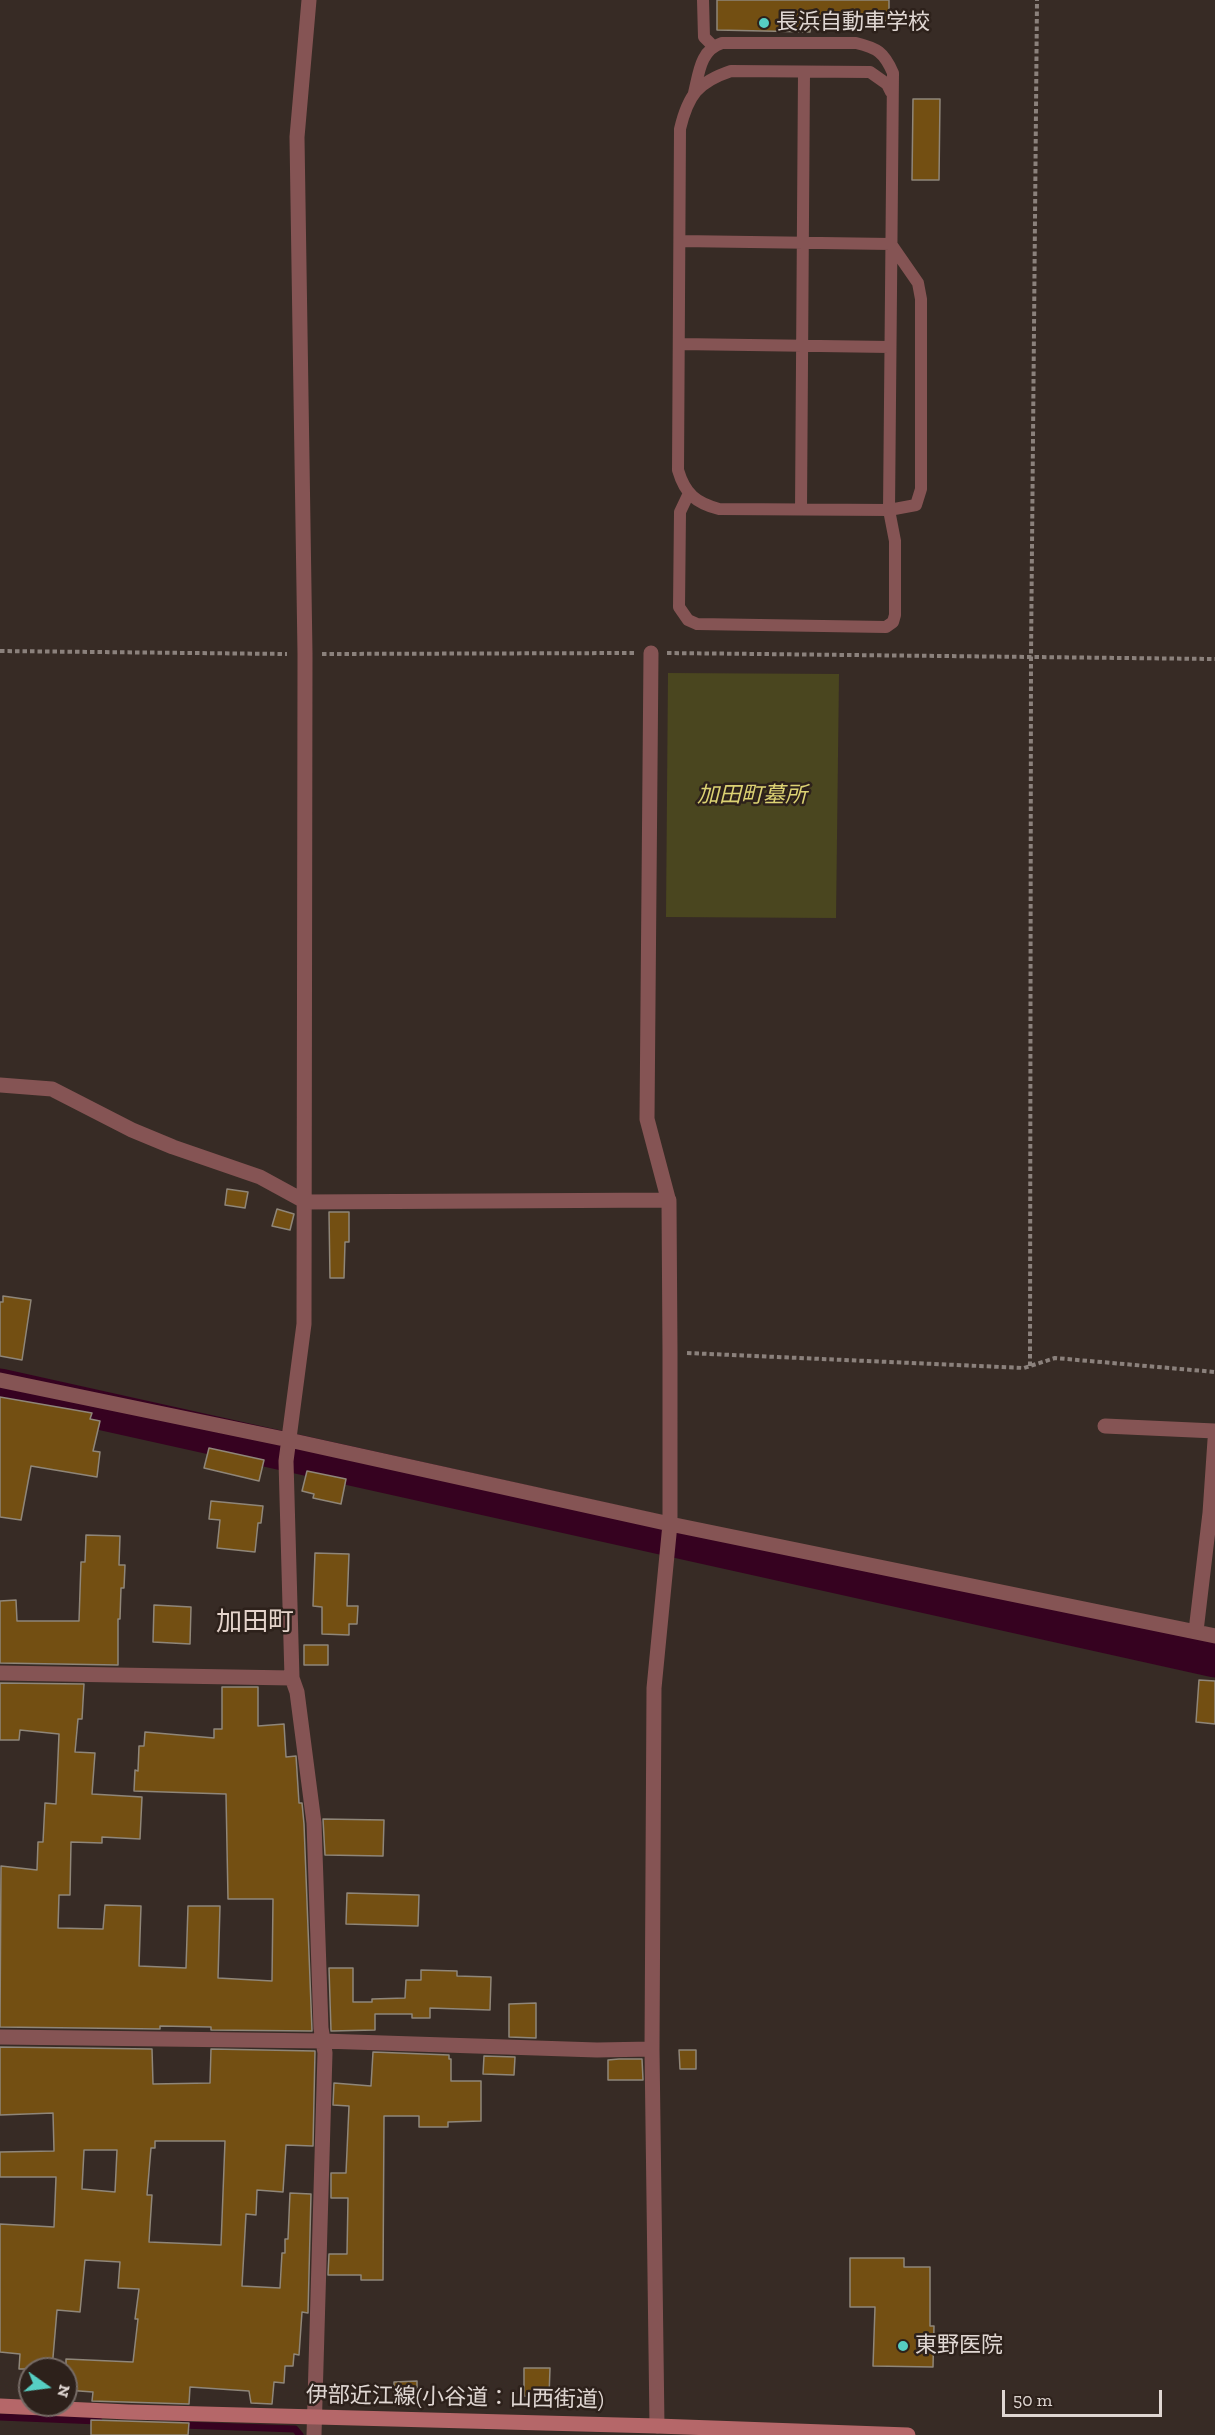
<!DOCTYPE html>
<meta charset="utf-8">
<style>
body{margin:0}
#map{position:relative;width:1215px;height:2435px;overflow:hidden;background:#372b25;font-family:"Zilla Slab",serif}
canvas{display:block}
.north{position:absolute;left:18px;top:2357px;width:60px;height:60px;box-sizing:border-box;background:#2d211b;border:2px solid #756a65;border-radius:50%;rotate:104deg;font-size:16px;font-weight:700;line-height:24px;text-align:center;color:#e0d7d3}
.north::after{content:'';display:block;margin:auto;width:21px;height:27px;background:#56cec3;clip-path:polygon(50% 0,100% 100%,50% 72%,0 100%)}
.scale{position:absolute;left:1002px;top:2390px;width:160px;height:27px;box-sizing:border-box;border:3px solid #e0d7d3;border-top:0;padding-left:8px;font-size:18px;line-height:21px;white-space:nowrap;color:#e0d7d3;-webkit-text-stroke:4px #2d211b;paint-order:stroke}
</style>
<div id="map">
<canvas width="1215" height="2435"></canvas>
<div class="north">N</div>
<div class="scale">50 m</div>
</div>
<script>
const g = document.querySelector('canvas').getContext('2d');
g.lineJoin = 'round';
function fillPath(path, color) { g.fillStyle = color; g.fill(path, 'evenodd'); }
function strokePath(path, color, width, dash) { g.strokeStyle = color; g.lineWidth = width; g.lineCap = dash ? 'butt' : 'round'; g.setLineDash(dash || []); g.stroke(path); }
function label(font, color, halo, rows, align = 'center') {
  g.font = font + ' "Zilla Slab","Noto Sans JP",serif'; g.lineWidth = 5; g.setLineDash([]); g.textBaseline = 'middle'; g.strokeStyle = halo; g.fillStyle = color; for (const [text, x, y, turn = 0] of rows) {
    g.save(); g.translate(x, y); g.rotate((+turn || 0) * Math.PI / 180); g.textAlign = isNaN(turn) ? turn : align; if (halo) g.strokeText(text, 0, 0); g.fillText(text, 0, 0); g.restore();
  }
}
const green = new Path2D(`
 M668 673 839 674 836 918 666 917Z`);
const stream = new Path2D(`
 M0 2417 99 2421
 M182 2425 295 2429 300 2435`);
const river = new Path2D(`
 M0 1388 1215 1658`);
const building = new Path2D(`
 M717 0H889V21H811L810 32 717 30Z
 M913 99H940L939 180H912Z
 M227 1189 248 1192 245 1208 225 1205Z
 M277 1209 294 1214 290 1230 272 1226Z
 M329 1212H349V1242H345L344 1278H330Z
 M3 1296 31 1300 22 1360 0 1356V1302H3Z
 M0 1397 92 1413 90 1419 100 1421 93 1451 100 1452 97 1477 31 1466 21 1520 0 1517Z
 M209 1448 264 1460 259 1481 204 1468Z
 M307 1471 346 1479 341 1504 313 1498 314 1494 302 1491Z
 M211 1501 263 1506 261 1523H258L255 1552 217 1548 220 1520 209 1519Z
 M86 1535 120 1536 119 1565H125L124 1588H121L120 1619H118V1665L0 1663V1601L16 1600 17 1621H79L81 1562H85Z
 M315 1553 349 1554 347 1606H358L357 1624H349V1635L322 1634V1607L313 1606Z
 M154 1605 191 1607 190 1644 153 1642Z
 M304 1645H328V1665H304Z
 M1199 1680 1215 1681V1724L1196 1722Z
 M0 1683 84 1684 82 1719H78L75 1752 95 1753 92 1794 142 1797 140 1839 102 1837V1843L71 1842 70 1895H59L58 1928 103 1929 105 1905 141 1906 139 1966 186 1968 188 1906H220L218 1978 272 1981 273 1899H228L226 1794 134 1791 135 1770 138 1771 139 1746H144L145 1732 214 1738V1729H222V1687H258V1726L284 1724 286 1757 296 1756 299 1803H302L304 1824 312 2031 211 2030V2027L160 2026V2029L0 2027 1 1866 37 1870 38 1842H43L45 1803 56 1804 59 1734 20 1730 19 1740H0Z
 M323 1819 384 1820 383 1856 325 1855Z
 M347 1893 419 1895 418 1926 346 1924Z
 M329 1968H353V2002H372V1999L405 1998 406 1980H421V1970L457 1971V1976L491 1977 490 2010 430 2008V2018H412V2014H375V2030L331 2031Z
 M536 2003V2038L509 2037V2004Z
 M0 2047 152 2049 153 2084 210 2083 211 2049 315 2051 313 2146 286 2145 283 2192 257 2190 256 2215 246 2214 242 2286 280 2288 282 2253H285V2239H288L290 2193 311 2194 308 2313 302 2312 299 2355 294 2354 293 2366H285L284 2383 274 2382 272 2404 251 2403 249 2391 190 2387 189 2404 92 2401 93 2392 66 2390V2359L133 2362 138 2319H135L139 2289 118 2288 120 2262 85 2260 80 2312 57 2310 52 2369H19L20 2354 0 2352V2224L54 2227 56 2177H0V2152L54 2151 53 2113 0 2115ZM155 2141H225L221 2245 149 2242 152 2195H147L151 2148H155ZM84 2150H117L115 2192 82 2189Z
 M679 2050H696V2069H680Z
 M373 2052 449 2055V2059H451V2081H481V2121L448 2122V2127H419V2116H384L383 2280H361V2275H328L329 2254H347L348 2198H331V2173H346L349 2106 333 2105 334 2083 371 2086Z
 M484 2056 515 2057 514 2075 483 2074Z
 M619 2059H642L643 2080H608V2060Z
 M850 2258H904V2267H930V2326H934L933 2367 873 2366 875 2307H850Z
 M524 2368H550L549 2397 524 2396Z
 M417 2381V2404H394V2382Z
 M91 2420 189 2423 188 2435H91Z`);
const path = new Path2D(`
 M0 651 287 654
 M667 653 1215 659
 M322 654 635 653
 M687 1353 1024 1368 1055 1358 1215 1372
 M1030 1366 1031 657 1037 0`);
const lane = new Path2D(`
 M703 0 704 37 713 46
 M694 93C699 73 700 50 722 43H856C877 48 884 52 893 73L889 510 719 509C696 503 685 494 678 470L680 129C688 95 698 82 731 71L870 72 887 84 891 92
 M680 241 891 244 918 283 921 299V489L916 505 889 510 895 541V615L893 622 886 627 697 624 688 620 679 607 680 512 689 493
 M679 344 890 347
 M801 509 804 72`);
const street = new Path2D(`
 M309 0 297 137 305 654 304 1324 286 1461 292 1678 297 1692 314 1823 321 2028 325 2053 314 2435
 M651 653 647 1119 669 1202 670 1352V1524L654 1688 652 2049 657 2426
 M0 1085 52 1089 132 1130 173 1147 260 1177 304 1201
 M304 1202 669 1200
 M0 1380 289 1440 670 1524 1215 1636
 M1105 1426 1215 1431
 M1196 1631 1210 1513 1215 1440
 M0 1673 292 1678
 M0 2037 323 2041 597 2050 652 2049`);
const secondary = new Path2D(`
 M0 2406 128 2412 657 2426 908 2435`);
const markers = [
 [764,23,6,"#56cec3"],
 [903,2346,6,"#56cec3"]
];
const poiNames = [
 ["長浜自動車学校",776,23],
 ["東野医院",915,2346]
];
const parkNames = [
 ["加田町墓所",752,796]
];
const streetNames = [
 ["伊部近江線(小谷道：山西街道)",455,2398,1]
];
const quarterNames = [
 ["加田町",255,1623]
];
fillPath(green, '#4a461f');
strokePath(stream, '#360220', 7);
strokePath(river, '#360220', 39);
fillPath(building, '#734f12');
strokePath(building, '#8f8679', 1.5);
strokePath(path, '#8b817c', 4, [4.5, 3]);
strokePath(lane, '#855454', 12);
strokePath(street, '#855454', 15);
strokePath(secondary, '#b56769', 15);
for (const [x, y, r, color] of markers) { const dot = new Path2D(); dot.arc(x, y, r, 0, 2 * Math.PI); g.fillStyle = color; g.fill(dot); strokePath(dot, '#2d211b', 2); }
label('22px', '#e0d7d3', '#2d211b', poiNames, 'left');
label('italic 22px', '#dcd273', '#2d211b', parkNames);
label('22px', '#e0d7d3', '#2d211b', streetNames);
label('26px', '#e5d4cc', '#2d211b', quarterNames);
</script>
